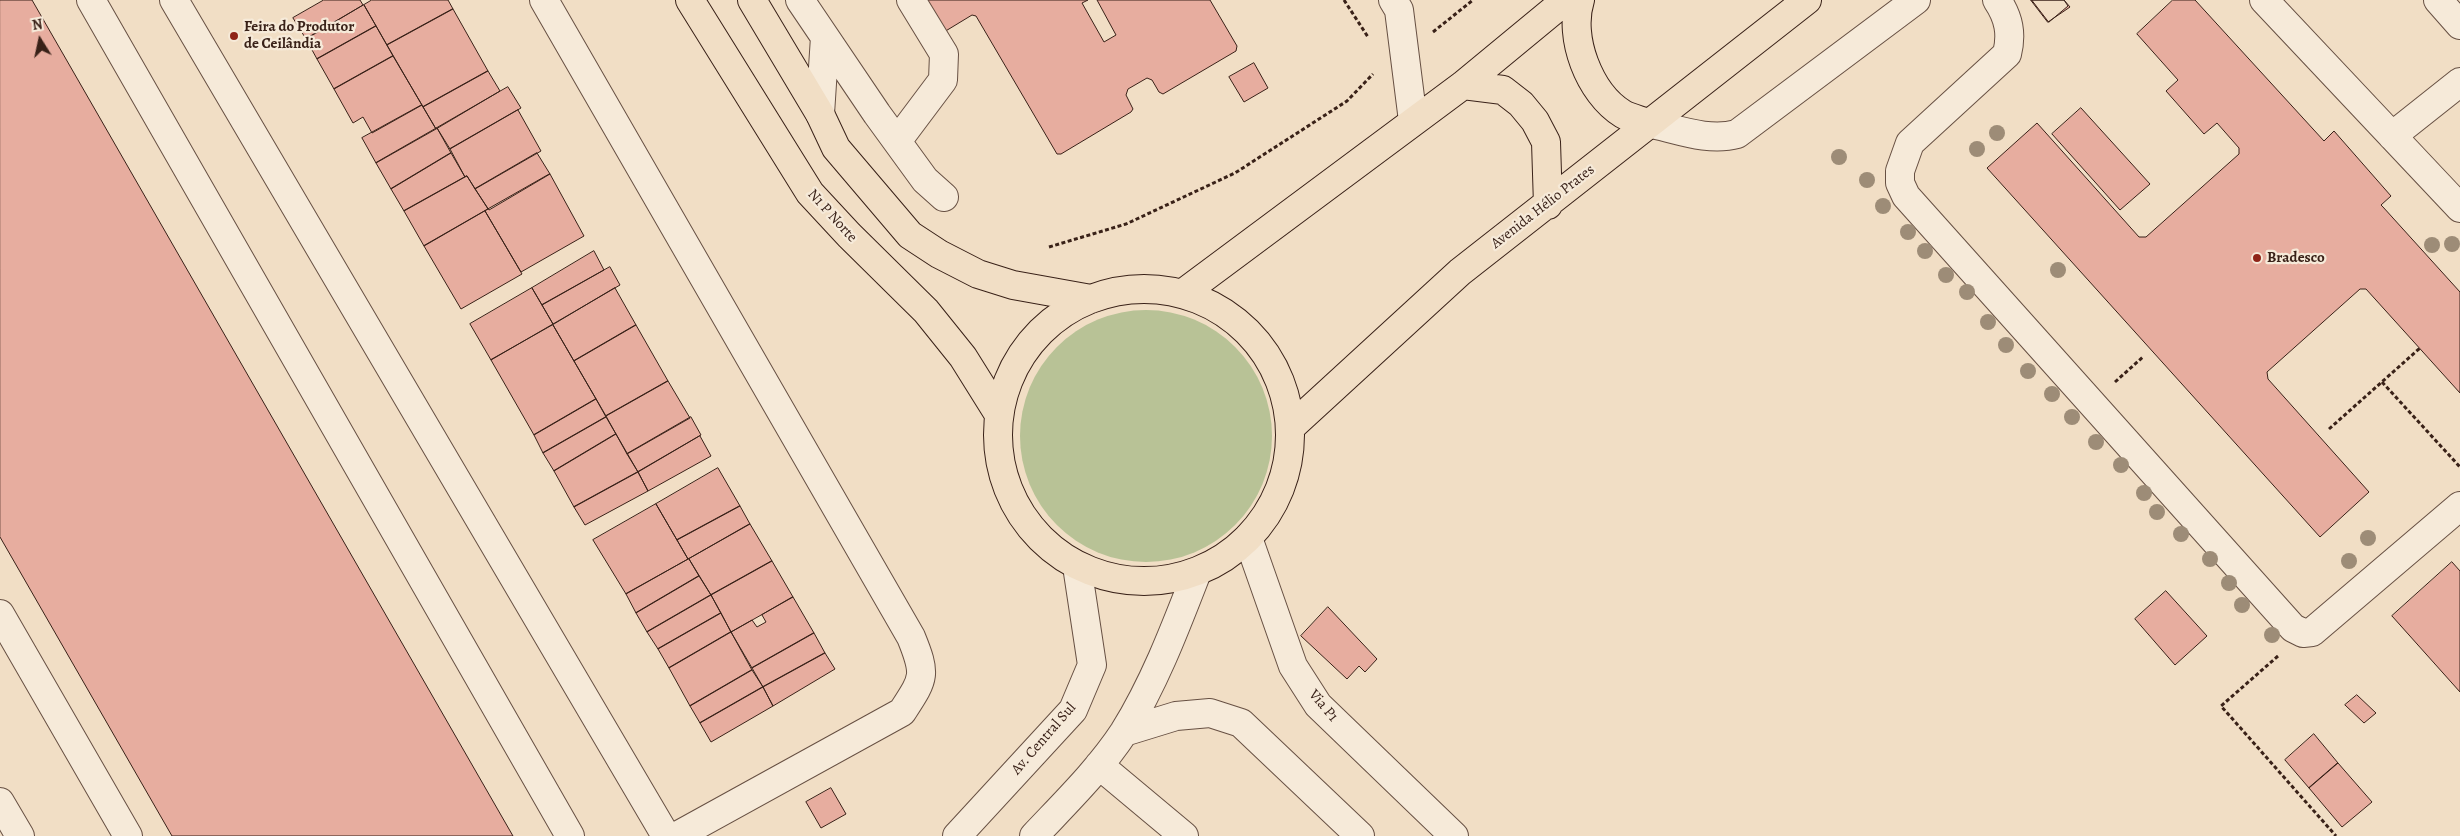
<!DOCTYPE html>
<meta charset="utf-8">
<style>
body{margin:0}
#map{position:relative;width:2460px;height:836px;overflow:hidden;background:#f1dec5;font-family:Alegreya,serif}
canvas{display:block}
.north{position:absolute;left:15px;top:15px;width:50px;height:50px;-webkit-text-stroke:4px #f6ead9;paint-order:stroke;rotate:350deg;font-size:14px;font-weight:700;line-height:20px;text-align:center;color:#392118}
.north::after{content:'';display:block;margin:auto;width:18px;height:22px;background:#392118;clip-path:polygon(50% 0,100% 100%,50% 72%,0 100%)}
</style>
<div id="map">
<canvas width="2460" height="836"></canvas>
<div class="north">N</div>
</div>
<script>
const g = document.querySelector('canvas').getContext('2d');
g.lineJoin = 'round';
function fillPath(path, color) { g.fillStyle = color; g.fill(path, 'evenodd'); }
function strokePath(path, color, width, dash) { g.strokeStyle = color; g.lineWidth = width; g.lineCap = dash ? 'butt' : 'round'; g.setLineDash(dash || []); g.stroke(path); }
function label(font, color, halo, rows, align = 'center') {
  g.font = font + ' Alegreya,serif'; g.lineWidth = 4.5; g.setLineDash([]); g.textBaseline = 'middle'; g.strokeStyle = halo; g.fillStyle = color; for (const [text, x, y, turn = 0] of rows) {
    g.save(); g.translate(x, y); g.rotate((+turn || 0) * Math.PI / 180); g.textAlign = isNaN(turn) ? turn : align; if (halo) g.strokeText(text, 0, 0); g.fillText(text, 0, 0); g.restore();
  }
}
const green = new Path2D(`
 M1020 436a126 126 0 1 1 252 0a126 126 0 1 1-252 0Z`);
const building = new Path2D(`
 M0 0H32L513 836H172L0 537Z
 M324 0H360L363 5 306 39 293 18Z
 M372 0H448L453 9 387 45 364 5Z
 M922 0H1088L1082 3 1104 42 1116 35 1097 0H1210L1237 46 1236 51 1163 94 1159 92 1152 80 1147 78 1128 89 1126 95 1133 109 1131 112 1061 154H1057L976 16 972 15 944 32Z
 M2031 0H2064L2070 7 2048 22Z
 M2032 0H2064L2068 6 2049 22Z
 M2173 0H2195L2324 141 2334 131 2391 196 2381 205 2383 207 2460 292V393L2366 289H2360L2267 372 2268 379 2369 492 2320 537 1987 168 2037 123 2139 237H2146L2239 154V148L2217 123 2204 134 2166 91 2178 80 2137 34Z
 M364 5 376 26 317 59 306 39Z
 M453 9 488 71 423 107 387 45Z
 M376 26 393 56 334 89 317 59Z
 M393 56 422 105 372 133 363 117 353 123 334 89Z
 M1254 63 1268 88 1244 102 1229 77Z
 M488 71 500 91 436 129 423 107Z
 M508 87 521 108 450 149 437 128Z
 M422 105 436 129 376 163 362 138Z
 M2081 108 2150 184 2120 210 2052 134Z
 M518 110 541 151 475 189 467 176 465 177 450 149Z
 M437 128 451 153 391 189 376 163Z
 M451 153 465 177 404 211 391 189Z
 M537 153 550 174 489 210 475 189Z
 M550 174 584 236 521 272 485 211Z
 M467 176 488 209 424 246 404 211Z
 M485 211 522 274 461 309 424 246Z
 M594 251 604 270 542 305 532 288Z
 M610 267 620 285 553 324 542 305Z
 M532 288 553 324 491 360 470 324Z
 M615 288 636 325 574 361 553 325Z
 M553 325 596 399 534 435 491 360Z
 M636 325 668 381 606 416 574 361Z
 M668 381 690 418 627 454 606 416Z
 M596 399 606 417 543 453 534 435Z
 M606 417 616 434 554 471 543 453Z
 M691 417 701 435 638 472 627 454Z
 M616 434 638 472 574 507 554 471Z
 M700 436 711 456 648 491 638 472Z
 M718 468 740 506 677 540 656 504Z
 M638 472 648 491 585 525 574 507Z
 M656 504 688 559 626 594 593 540Z
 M740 506 750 524 688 559 677 540Z
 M750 524 772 561 711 595 689 559Z
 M689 559 699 576 636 613 626 594Z
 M772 561 793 597 731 632 711 595Z
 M2452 562 2460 571V692L2392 616Z
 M699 576 711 595 647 632 636 613Z
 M2166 591 2207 636 2175 665 2135 619Z
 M711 595 721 613 658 649 647 632Z
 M793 597 814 633 752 668 731 632 752 620 757 627 766 622 762 615Z
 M1328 607 1377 659 1365 672 1359 666 1347 679 1301 636Z
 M721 613 731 632 669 668 658 649Z
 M731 632 752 670 690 706 669 668Z
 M814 633 825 653 763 687 752 668Z
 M825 653 835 669 773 706 763 687Z
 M752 670 763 687 700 723 690 706Z
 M763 687 773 706 711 742 700 723Z
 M2357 695 2376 713 2364 723 2345 705Z
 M2314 734 2338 763 2309 788 2285 760Z
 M2338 763 2372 802 2342 827 2309 788Z
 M831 788 846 814 821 828 806 802Z`);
const path = new Path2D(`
 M1344 0 1368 37
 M1433 32 1473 0
 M1049 247 1126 224 1235 173 1347 101 1373 74
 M2115 382 2144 356
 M2382 382 2460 467
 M2329 429 2420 348
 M2278 656 2221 706 2336 836`);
const minor = new Path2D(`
 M91 0 570 836
 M174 0 666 836
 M544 0 911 637C927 676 924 678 902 712L677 836
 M800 0 877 114 925 180 944 197
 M1393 0 1399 10 1413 121
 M1997 0C2009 18 2012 34 2007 54L1910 143 1900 171V183L1906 196 2293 628 2303 633 2312 632 2460 506
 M2264 0 2460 208
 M2438 0 2460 25
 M820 114 825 37
 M1648 123C1677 129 1708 142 1737 134L1916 0
 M2392 136 2460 82
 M898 140 943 80 944 54 911 0
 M1248 538 1293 666 1318 705 1454 836
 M0 614 128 836
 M1124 732 1176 716 1210 713 1241 723 1360 836
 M1099 765 1184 836
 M0 802 20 836
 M957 836 1073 710 1092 665 1077 566
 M1034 836C1065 803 1099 770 1124 732 1155 682 1176 626 1197 572`);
const major = new Path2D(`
 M690 0 810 193 849 235 926 311 963 357 998 413
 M752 0 820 114 836 148 910 235 939 254 978 274 1013 285 1091 299
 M1580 0C1568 37 1589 93 1623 114 1630 118 1640 120 1648 123
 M1463 85 1503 90 1521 104 1535 121 1546 142 1548 205
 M998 435a146 146 0 1 1 292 0a146 146 0 1 1-292 0Z
 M1182 294 1463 85 1566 0
 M1291 427 1460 272 1807 0`);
const trees = [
 [1997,133],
 [1977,149],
 [1839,157],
 [1867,180],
 [1883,206],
 [1908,232],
 [2452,244],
 [2432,245],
 [1925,251],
 [2058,270],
 [1946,275],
 [1967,292],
 [1988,322],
 [2006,345],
 [2028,371],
 [2052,394],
 [2072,417],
 [2096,442],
 [2121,465],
 [2144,493],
 [2157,512],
 [2181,534],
 [2368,538],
 [2210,559],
 [2349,561],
 [2229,583],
 [2242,605],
 [2272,635]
];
const markers = [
 [234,36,5,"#8f2418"],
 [2257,258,5,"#8f2418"]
];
const poiNames = [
 ["Feira do Produtor",244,27],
 ["de Ceilândia",244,44],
 ["Bradesco",2267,258]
];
const streetNames = [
 ["Avenida Hélio Prates",1543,207,-38],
 ["N1 P Norte",832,216,48],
 ["Via P1",1323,706,50],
 ["Av. Central Sul",1044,739,-49]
];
fillPath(green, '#b8c296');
fillPath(building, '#e7ad9f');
strokePath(building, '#392118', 1);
strokePath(minor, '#675043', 30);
strokePath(major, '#392118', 30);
strokePath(path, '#392118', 3, [4, 2.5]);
strokePath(minor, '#f6ead9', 28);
strokePath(major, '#f1dec5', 28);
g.fillStyle = '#9d8c77';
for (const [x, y] of trees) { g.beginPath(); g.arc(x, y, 8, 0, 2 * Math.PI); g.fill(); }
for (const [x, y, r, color] of markers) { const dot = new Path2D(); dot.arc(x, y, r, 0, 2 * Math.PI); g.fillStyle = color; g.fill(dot); strokePath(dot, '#f6ead9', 2); }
label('bold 15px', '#392118', '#f6ead9', poiNames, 'left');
label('15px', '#392118', '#f6ead9', streetNames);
</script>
